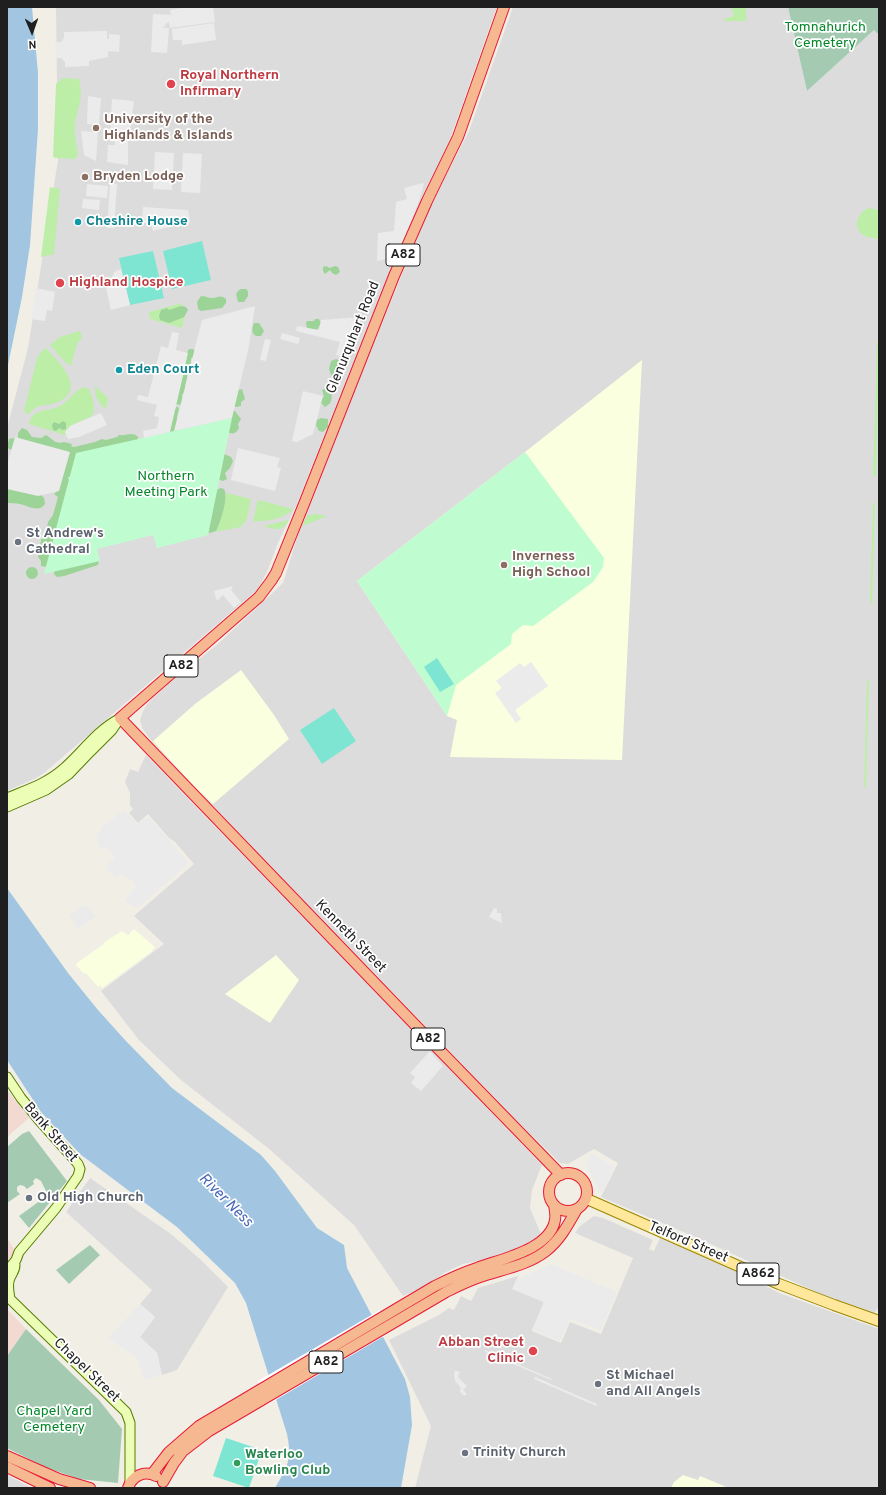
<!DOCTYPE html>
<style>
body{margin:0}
#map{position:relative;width:886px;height:1495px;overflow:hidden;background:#f1efe5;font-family:Overpass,sans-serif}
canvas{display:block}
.frame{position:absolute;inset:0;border:8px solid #1f1f1f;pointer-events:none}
.north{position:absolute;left:12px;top:12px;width:40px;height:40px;-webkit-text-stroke:3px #fff;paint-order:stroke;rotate:178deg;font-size:11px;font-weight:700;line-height:16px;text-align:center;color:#1f1f1f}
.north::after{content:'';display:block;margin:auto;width:14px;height:18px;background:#1f1f1f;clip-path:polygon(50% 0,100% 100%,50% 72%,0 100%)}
</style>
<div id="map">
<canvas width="886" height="1495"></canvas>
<div class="frame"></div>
<div class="north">N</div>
</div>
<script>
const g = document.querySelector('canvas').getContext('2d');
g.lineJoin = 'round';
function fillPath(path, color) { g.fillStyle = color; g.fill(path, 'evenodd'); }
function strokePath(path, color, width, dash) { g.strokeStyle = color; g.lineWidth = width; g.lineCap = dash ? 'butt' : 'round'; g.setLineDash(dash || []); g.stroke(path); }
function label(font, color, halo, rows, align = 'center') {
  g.font = font + ' Overpass,sans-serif'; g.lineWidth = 3.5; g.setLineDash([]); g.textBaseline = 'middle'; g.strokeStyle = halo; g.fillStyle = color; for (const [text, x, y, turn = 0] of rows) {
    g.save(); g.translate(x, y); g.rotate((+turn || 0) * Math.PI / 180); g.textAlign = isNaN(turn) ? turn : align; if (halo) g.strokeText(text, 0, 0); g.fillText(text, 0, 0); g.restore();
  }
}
const residential = new Path2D(`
 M56 7H497L450 139 382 290 296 506 278 543 267 572 257 590 44 773 36 778 7 791V428L28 348 58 160Z
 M513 7H788L807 91 874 30 879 35V1306L875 1313 821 1294 695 1237 601 1197 618 1163 594 1149 568 1164 560 1163 525 1129 292 888 152 741 142 728 140 720 143 711 147 704 173 680 219 643 283 583 297 538 315 494 363 369 408 260 431 205 469 131Z
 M146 755 542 1165 532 1190 530 1208 541 1234 530 1243 515 1250 484 1260 463 1264 444 1273 428 1285 403 1296 354 1225 268 1148 181 1080 139 1040 101 991 164 944 134 916 194 864 175 842 169 838 148 814 138 823 129 813 133 809 130 805V793L125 782 130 769 138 772Z
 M90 1178 171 1234 200 1259 228 1287 177 1370 162 1375 157 1353 140 1337 155 1317 140 1304 152 1290 66 1212Z
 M594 1216 603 1218 653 1240 649 1249 654 1251 660 1238 742 1274 779 1293 879 1329V1488H415L431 1426 389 1340 439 1315 449 1308 454 1310 461 1296 471 1301 478 1288 518 1276 513 1289 544 1302 532 1331 561 1343 570 1322 601 1334 633 1258 575 1233 580 1226Z
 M7 1475 32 1488H7Z`);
const commercial = new Path2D(`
 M7 1090 29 1118 7 1137Z
 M7 1238 16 1252 7 1261Z
 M7 1309 26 1329 7 1356Z`);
const education = new Path2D(`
 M642 360 622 760 450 757 457 720 447 716 357 581 525 452Z
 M241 670 274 715 289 739 213 804 194 786 153 741 195 704Z
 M134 929 155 947 151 952 102 988 100 985 98 987 86 973 84 974 76 965 78 962 104 944 103 943 122 931 128 935Z
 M276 955 299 980 270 1023 225 994Z
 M683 1475 698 1480 700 1476 729 1488H671L674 1482Z`);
const grass = new Path2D(`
 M731 7H746V21H725L724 19 734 16Z
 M63 78 79 79C84 99 77 108 75 126 74 136 77 146 78 155L75 159 56 158 53 157 56 84Z
 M50 187 60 189 54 254 41 257Z
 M869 208 879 210V239C874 238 867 238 863 235 852 226 858 212 869 208Z
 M182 303 185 315 182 328 150 319 149 312Z
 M80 331 82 338 77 343 71 366 64 361 50 345 60 337Z
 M879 340 876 476 875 477 873 476 877 342Z
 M46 348C58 361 88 389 58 402 52 405 46 404 40 406 35 407 31 411 28 415L24 411 37 358 41 352Z
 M95 386 108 398 106 409C97 403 95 396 95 386Z
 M85 387 89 389C104 427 83 412 65 432V435L29 424C34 406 47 413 60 406 69 401 75 389 85 387Z
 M226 493 251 499 246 522 243 523 241 527 214 532 216 531C221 520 226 505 226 493Z
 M258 500 293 509C284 519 265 522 253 521Z
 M874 502 875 503 872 603 871 604 870 603 873 504Z
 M315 514 327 516 302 526 307 516Z
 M289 520C282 533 275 529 263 526Z
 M868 679 869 681 866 786 865 788 864 786 867 681Z`);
const forest = new Path2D(`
 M326 266 330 268 335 266 338 267 340 272 336 275 332 273 330 270 325 274 323 271V267Z
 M241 289H246L248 291V296L244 302H238L236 294 238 291Z
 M201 296C205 296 209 298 212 298 218 298 220 294 226 299V303L222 308 201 311 198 309 197 302Z
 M181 306 186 307 188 310 184 317 169 323 160 320 159 316 161 310 167 308 169 310Z
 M315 319H319L321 323 317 330 307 328 306 323 307 321H314Z
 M254 323H259L264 331 261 336H256C251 333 252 328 254 323Z
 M189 349H193L195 351 194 357 191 358 190 372 187 373C188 380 184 385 185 391L182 395 183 400 180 405 176 404 184 372 183 370C186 363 185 355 189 349Z
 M336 359 339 360 341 362H347V364L343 374 335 376 331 375 329 369 331 361Z
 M326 388 331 390C332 400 333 402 325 407L320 402 324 396 322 390Z
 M242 389 245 399 241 402V406L236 407 234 406 238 390Z
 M176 407H178L179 409 177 417 186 428 169 433 167 432Z
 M230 410 235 411 241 419 238 424 239 428C237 433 233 435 228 432Z
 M321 418 328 419V427L323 432 319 431 316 425 317 420Z
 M63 421 66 423V429L63 430 59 428 56 431 53 430 52 425 54 422 59 424Z
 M22 428 27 430 32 437 41 438 46 435C53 439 55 445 64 442L72 444 71 446 74 447 95 442 102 439 106 440 117 437 119 435C127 436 133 431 138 437V442L72 477H68V479L72 481 48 567 41 566V561L38 557 41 540 45 536 48 522 53 515 58 497 54 494 57 491 13 450 9 449 7 447 9 439 13 438 18 439V433Z
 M222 453 231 457 233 461 230 468 225 473 227 479 223 481 217 479Z
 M7 488 41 495 44 498 45 504C39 513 29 506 20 504 16 503 11 503 7 503Z
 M221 488 224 489C229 497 220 524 216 531L210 533 208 532 216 490Z
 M99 560 98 565 64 576 57 577 54 574V569Z
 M26 573a6 6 0 1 1 12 0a6 6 0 1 1-12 0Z`);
const cemetery = new Path2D(`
 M788 7H879V35L874 30 807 91Z
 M29 1131 67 1181 29 1228 19 1216 48 1195 41 1181 36 1178 33 1181 34 1184 27 1189 24 1186 20 1185 17 1187V1191L20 1194 7 1203V1147L22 1134Z
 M90 1245 100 1255 69 1284 56 1270Z
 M26 1329 99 1400 122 1429 118 1483 79 1479 45 1467 7 1448V1356Z`);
const park = new Path2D(`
 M232 418 208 535 157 548 153 535 97 549 100 561 44 574 76 453Z
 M525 452 604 558 603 567 593 582 533 626 523 625 512 634 511 644 456 685 447 716 357 581Z`);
const pitch = new Path2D(`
 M202 241 211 280 172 289 163 251Z
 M153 251 164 298 130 305 119 258Z
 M437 658 454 684 440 692 424 667Z
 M334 708 356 741 322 764 300 730Z
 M226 1438 262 1450 249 1488 213 1476Z`);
const parking = new Path2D(`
 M189 7H213L215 22 170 28 169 22 167 23 163 28H169L167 53 151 52 153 14 171 15 170 10Z
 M214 23 216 40 182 45V40H173L172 29Z
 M107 31V39H109V34L120 35 119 52 108 51V57L89 61V66L65 67V62L61 58H56L55 42H61L64 38V32Z
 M88 96 101 98 99 125 87 124Z
 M112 99 134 101 130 132 128 135V165L107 162 108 145H115V141H110L111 119H117V115L111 114Z
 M81 131 98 132 96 161 84 155Z
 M155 152 174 153 172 190 153 189Z
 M183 153 202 154 200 193 181 192Z
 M423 183 424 184 418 204 398 253 394 257 377 261 378 233 394 231 396 202 407 199 404 188Z
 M87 184 108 186 107 198 86 196Z
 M110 184H117L114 228H107Z
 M83 199 100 200 99 210 82 208Z
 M143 207 188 210 190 222 153 231 151 223H142Z
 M121 269 130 305 111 310 106 288 114 286 112 278 114 272Z
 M36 288 55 292 52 311 47 310 45 321 31 319Z
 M255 306 249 346 232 418 174 431 202 320Z
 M361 317 348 357 336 355 340 342 296 331 297 326 319 330 321 320Z
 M172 332 179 333 176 350 188 353 170 432 144 438 143 431 157 428 159 417 154 416 157 405 137 400 138 395 148 397 161 346 168 348Z
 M282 333 300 338 298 344 280 339Z
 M265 339 271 340 266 361 260 360Z
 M303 391 323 396 313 434 297 442 292 441Z
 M101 413 107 425 79 437 68 439 65 432 70 426Z
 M15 437 70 452 59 491 38 496 7 489V465Z
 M238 448 280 458 277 467 281 468 275 491 231 480Z
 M233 586 231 590 241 602 234 608 223 595 218 600 216 599 214 591Z
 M531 662 548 686 515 710 521 719 516 723 495 693 502 688 496 681 520 663 524 667Z
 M124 810 138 824 148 816 189 863 139 907H132L125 900 136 885 122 873 115 879 106 866 115 858 106 847 102 850 98 845 96 835 101 831 100 828Z
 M86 905 96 917 78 929 69 915Z
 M494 908 497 909V913H501L502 923 489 917Z
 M430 1051 443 1066 421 1091 411 1083 415 1077 410 1073Z
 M592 1153 614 1167 603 1192H600L597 1187 588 1169V1163Z
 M551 1264 617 1292 601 1330 570 1319 560 1341 532 1330 544 1302 512 1289 516 1280Z
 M140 1304 155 1317 140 1337 157 1353 162 1375 144 1380 138 1359 108 1338Z
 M485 1350 552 1379 551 1380 485 1352Z
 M455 1370 460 1372 458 1377 467 1386 463 1390 467 1394 464 1396 460 1392 461 1388 455 1381 454 1375Z
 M535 1377 597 1404 596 1406 534 1379Z`);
const water = new Path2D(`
 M7 7H32L38 73V129L30 245 22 297 7 370Z
 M7 888 68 973 98 1010 125 1040 172 1088 261 1155 275 1171 317 1228 344 1245 347 1268 405 1379 410 1397 412 1425 401 1488H275C288 1466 292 1459 287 1434L246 1303 235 1283 177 1227 80 1154 41 1112 7 1060Z`);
const pier = new Path2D(`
 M380 1310 391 1332 267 1405 258 1381Z`);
const secondary = new Path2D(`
 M7 798C26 790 46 784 62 770 81 754 96 731 119 719
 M7 807 46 790 69 774 91 751 112 730 120 718
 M7 1077 21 1098 38 1119 72 1157 78 1164 80 1169 78 1176 56 1208 19 1252 16 1260 7 1271
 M7 1296 126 1412 130 1423V1482
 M10 1299C9 1292 7 1284 10 1278 12 1273 15 1271 15 1265`);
const primary = new Path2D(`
 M587 1199 779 1284 834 1305 879 1321`);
const trunk = new Path2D(`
 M504 7 458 137 427 201 394 276 304 504 276 573 271 581 259 597 120 718 421 1031 561 1175
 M549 1192a19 19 0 1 1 38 0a19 19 0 1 1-38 0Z
 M7 1456 59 1479 90 1488
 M7 1467 50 1488
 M152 1474 169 1452 199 1426 435 1286C449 1279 462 1273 477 1268 500 1259 550 1250 555 1220 556 1215 555 1210 554 1205
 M163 1482 174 1463 183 1451 209 1431 446 1292C458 1286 470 1280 483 1276 504 1269 528 1265 546 1251 560 1240 568 1225 577 1209
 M128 1488C132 1476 144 1470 156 1476`);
const markers = [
 [171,84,5,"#e0444e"],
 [96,128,4,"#8d6e63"],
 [85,177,4,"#8d6e63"],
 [78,222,4,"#0f9aa8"],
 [60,283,5,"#e0444e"],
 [119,370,4,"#0f9aa8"],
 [18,542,4,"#6b7280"],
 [504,565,4,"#8d6e63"],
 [29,1198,4,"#6b7280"],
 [533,1351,5,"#e0444e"],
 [598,1384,4,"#6b7280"],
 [465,1453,4,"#6b7280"],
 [237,1463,4,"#2e9e5b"]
];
const shields = [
 [403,255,34],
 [181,666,34],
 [428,1039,34],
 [758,1274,42],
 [326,1362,34]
];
const shieldNames = [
 ["A82",403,255],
 ["A82",181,666],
 ["A82",428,1039],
 ["A862",758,1274],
 ["A82",326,1362]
];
const parkNames = [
 ["Tomnahurich",825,28],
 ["Cemetery",825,44],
 ["Northern",166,477],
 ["Meeting Park",166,493],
 ["Chapel Yard",54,1412],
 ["Cemetery",54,1428]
];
const healthNames = [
 ["Royal Northern",180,76],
 ["Infirmary",180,92],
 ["Highland Hospice",69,283],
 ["Abban Street",524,1343,"right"],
 ["Clinic",524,1359,"right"]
];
const educationNames = [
 ["University of the",104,120],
 ["Highlands & Islands",104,136],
 ["Bryden Lodge",93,177],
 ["Inverness",512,557],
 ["High School",512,573]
];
const cultureNames = [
 ["Cheshire House",86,222],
 ["Eden Court",127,370]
];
const streetNames = [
 ["Glenurquhart Road",354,338,-68],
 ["Kenneth Street",350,937,46],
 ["Bank Street",50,1133,49],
 ["Telford Street",688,1243,23],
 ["Chapel Street",86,1371,44]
];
const worshipNames = [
 ["St Andrew's",26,534],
 ["Cathedral",26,550],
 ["Old High Church",37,1198],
 ["St Michael",606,1376],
 ["and All Angels",606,1392],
 ["Trinity Church",473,1453]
];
const leisureNames = [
 ["Waterloo",245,1455],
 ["Bowling Club",245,1471]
];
const waterNames = [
 ["River Ness",225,1201,45]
];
fillPath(residential, '#dddcdc');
fillPath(commercial, '#f2dad3');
fillPath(education, '#f9ffdf');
fillPath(grass, '#bceea7');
fillPath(forest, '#9cd397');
fillPath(cemetery, '#a4cbb2');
fillPath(park, '#bffdd1');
fillPath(pitch, '#7de5d2');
fillPath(parking, '#ebebeb');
fillPath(water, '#a2c6e1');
fillPath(pier, '#fff');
strokePath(secondary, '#567c00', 11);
strokePath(primary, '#9a8600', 12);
strokePath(trunk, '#e71936', 12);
strokePath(secondary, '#ecfeb5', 9);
strokePath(primary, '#ffe89b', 10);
strokePath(trunk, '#f6b891', 10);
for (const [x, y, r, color] of markers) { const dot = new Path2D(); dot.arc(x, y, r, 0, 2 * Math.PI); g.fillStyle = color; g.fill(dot); strokePath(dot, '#fff', 1.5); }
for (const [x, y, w] of shields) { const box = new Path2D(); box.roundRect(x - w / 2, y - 11, w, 22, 3); g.fillStyle = '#fff'; g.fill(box); strokePath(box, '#1f1f1f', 1); }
label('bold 13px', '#1f1f1f', null, shieldNames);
label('14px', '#048629', '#fff', parkNames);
label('bold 14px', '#be3a42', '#fff', healthNames, 'left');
label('bold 14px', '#785e54', '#fff', educationNames, 'left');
label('bold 14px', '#0d838f', '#fff', cultureNames, 'left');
label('14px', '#1f1f1f', '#fff', streetNames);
label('bold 14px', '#5b616d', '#fff', worshipNames, 'left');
label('bold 14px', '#27864d', '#fff', leisureNames, 'left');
label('italic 15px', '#4466b6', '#fff', waterNames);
</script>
